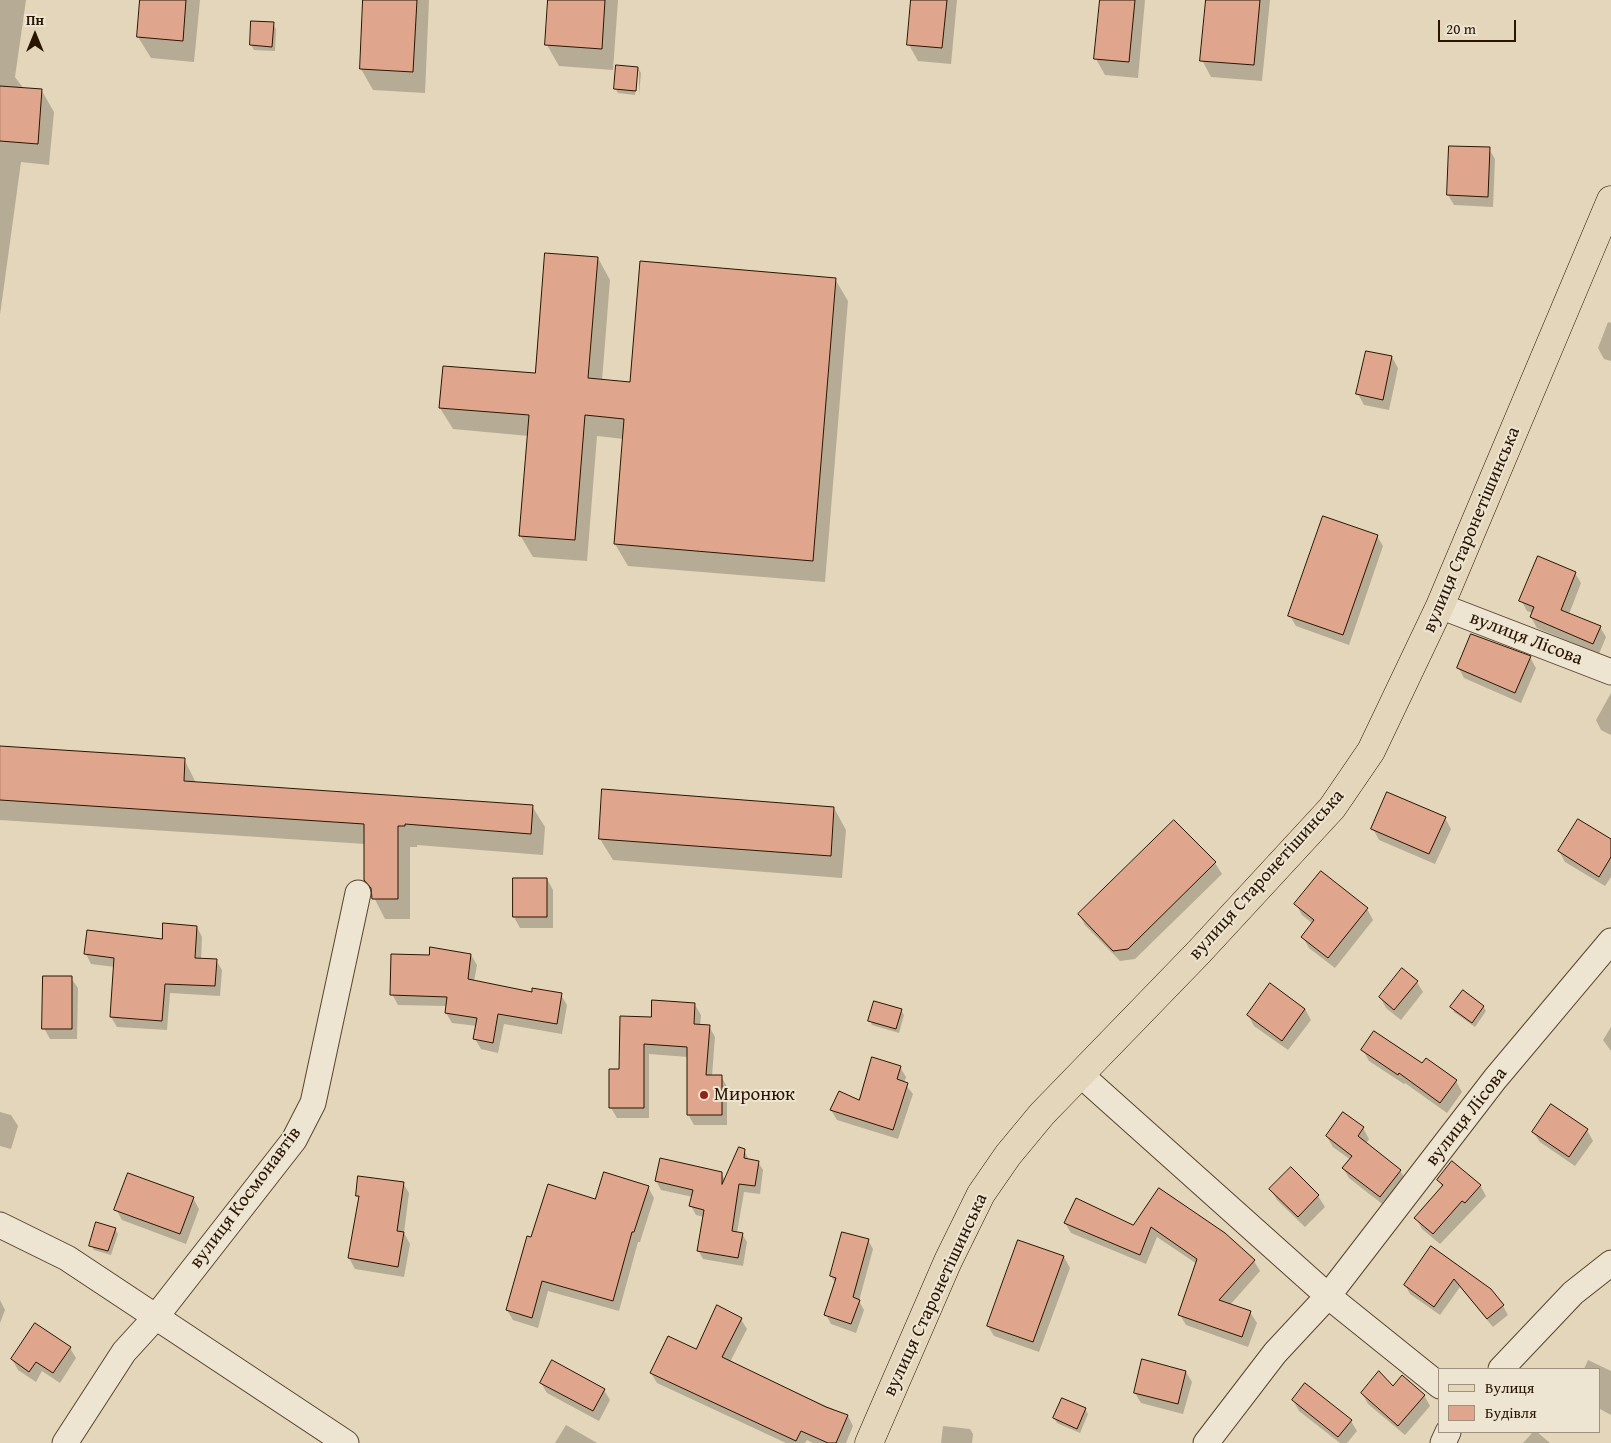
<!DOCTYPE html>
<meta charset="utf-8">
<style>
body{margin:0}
#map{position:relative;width:1611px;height:1443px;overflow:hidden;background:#e4d6ba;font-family:"Gentium Book Plus",serif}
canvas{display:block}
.legend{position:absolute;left:1438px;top:1368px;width:162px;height:65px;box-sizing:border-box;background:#ede4d2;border:1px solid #9f917e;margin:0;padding:6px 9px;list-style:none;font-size:15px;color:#291500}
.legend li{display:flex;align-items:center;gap:10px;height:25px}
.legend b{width:25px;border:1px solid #9f917e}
.north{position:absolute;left:10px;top:10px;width:50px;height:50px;-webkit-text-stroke:4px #ede4d2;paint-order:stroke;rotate:0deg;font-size:14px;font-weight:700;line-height:20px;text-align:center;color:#291500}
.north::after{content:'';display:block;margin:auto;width:18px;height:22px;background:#291500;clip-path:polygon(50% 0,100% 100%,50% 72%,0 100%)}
.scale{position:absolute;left:1438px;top:20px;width:78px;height:22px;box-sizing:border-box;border:2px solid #291500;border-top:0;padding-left:6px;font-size:15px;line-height:18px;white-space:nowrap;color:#291500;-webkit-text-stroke:4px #ede4d2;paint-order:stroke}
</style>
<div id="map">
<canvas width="1611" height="1443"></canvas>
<ul class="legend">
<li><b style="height:6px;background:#e4d6ba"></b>Вулиця</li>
<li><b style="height:14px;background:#e0a68d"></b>Будівля</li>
</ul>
<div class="north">Пн</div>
<div class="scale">20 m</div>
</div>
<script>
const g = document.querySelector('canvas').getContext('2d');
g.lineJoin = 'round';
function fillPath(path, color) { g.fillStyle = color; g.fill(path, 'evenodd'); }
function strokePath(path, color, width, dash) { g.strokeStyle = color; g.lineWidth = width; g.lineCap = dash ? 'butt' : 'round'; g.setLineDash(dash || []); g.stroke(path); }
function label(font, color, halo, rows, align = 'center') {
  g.font = font + ' "Gentium Book Plus",serif'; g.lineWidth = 4; g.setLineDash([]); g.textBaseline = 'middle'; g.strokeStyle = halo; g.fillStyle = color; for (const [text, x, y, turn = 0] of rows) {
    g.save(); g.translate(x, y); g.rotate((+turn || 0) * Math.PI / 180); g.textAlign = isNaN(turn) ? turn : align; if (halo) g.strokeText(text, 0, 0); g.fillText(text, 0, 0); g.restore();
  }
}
const shadow = new Path2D(`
 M0 0H26L15 77 24 89 42 91 54 112 49 165 21 162 0 315Z
 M141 0H200L194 62 151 58 138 37Z
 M364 0H429L425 93 373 90 361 69Z
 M549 0H618L613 70 559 66 547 45Z
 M913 0H957L951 64 918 61 909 45Z
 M1101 0H1145L1138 78 1105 75 1096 59Z
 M1207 0H1270L1262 81 1211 77 1202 60Z
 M273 24 276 29 275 51 254 50 251 45Z
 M638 68 641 73 639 95V71H637L635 95 618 93 615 88Z
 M1489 149 1495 159 1493 207 1454 205 1448 195Z
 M598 258 610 280 602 381 631 383 835 279 848 301 825 582 628 566 615 544 624 439 597 436 587 561 533 557 520 535 529 436 453 429 440 408 537 375Z
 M1608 322 1611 323V361L1604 359 1598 348Z
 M1392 357 1398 368 1389 410 1364 405 1358 394Z
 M1377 536 1383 546 1349 645 1296 626 1290 616Z
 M1575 573 1581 583 1569 614 1600 627 1606 637 1599 654 1537 628 1531 617 1533 613 1527 611 1521 600Z
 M1530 657 1536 668 1521 703 1464 678 1458 667Z
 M1611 693V735L1601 730 1596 720Z
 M0 747 184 759 196 783 532 806 545 827 543 855 417 845V847H410V919H385L365 880V844L0 820Z
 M834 808 846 830 842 878 613 860 600 839Z
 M1445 818 1451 829 1435 864 1379 840 1373 829Z
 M1174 821 1215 863 1222 874 1135 959 1120 961 1085 925 1079 914Z
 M1611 841V877L1605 886 1565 862 1559 851Z
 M1321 872 1367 909 1373 920 1335 968 1309 948 1303 937 1313 924 1302 915 1296 904Z
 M514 879H547L553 890V928H520L514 917Z
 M197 927 202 937 201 960H216L222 970 220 996 170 993 167 1030 117 1027 111 1017 115 967 91 964 86 954 164 940Z
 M471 955 477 965 474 982 533 993 561 995 567 1005 562 1034 504 1024 498 1053 481 1049 475 1039 477 1026 452 1023 446 1013 447 1006 398 1005 392 994Z
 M71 978 78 988 77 1039H50L44 1028Z
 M1417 982 1423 992 1401 1020 1386 1008 1380 997Z
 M695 1005 701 1015 700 1026H709L715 1037 712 1076H721L727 1087V1125H694L688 1114V1057L649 1054V1118H617L611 1108 620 1070 652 1018Z
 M1483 1006 1486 1011 1475 1027 1454 1012 1452 1007Z
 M1305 1009 1311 1020 1288 1050 1254 1026 1248 1015Z
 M901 1010 904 1015 899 1033 872 1025 870 1020Z
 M1611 1027V1051L1603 1040Z
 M1363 1050 1422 1065 1456 1081 1462 1092 1447 1113 1405 1083 1404 1084 1369 1061Z
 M900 1067 906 1077 904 1083 913 1094 898 1139 837 1120 831 1110 859 1101Z
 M0 1112 11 1115 18 1126 11 1149 0 1146Z
 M1363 1128 1369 1139 1366 1144 1400 1171 1407 1181 1386 1207 1349 1178 1343 1168 1351 1160 1333 1147 1327 1137Z
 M1587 1130 1593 1141 1575 1166 1540 1142 1533 1132Z
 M744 1150 749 1160 758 1162 763 1170 760 1194 744 1192 737 1233 742 1234 747 1242 743 1266 703 1259 698 1250 704 1217 696 1215 691 1206 693 1197 661 1190 656 1181 721 1173 725 1180Z
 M1291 1169 1318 1196 1325 1207 1305 1227 1277 1200 1271 1190Z
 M1439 1180 1480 1185 1486 1196 1440 1244 1422 1229 1416 1218 1442 1187Z
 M403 1183 409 1193 404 1233 410 1244 404 1277 355 1269 349 1258 359 1200 357 1195Z
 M648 1187 654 1198 640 1242H638L619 1311 548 1291 538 1328 513 1320 507 1310 532 1239 596 1200Z
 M1159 1190 1254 1261 1260 1271 1230 1305 1250 1312 1257 1323 1248 1347 1186 1325 1180 1315 1197 1264 1157 1237 1146 1264 1071 1233 1065 1223 1133 1227Z
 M193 1198 199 1209 186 1244 122 1220 116 1209Z
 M115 1229 118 1234 111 1255 94 1250 91 1245Z
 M868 1240 873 1249 859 1301 864 1310 856 1333 831 1324 826 1315 836 1284 831 1276Z
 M1019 1241 1064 1257 1070 1268 1039 1352 994 1336 988 1326Z
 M1432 1248 1503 1306 1508 1315 1493 1327 1460 1287 1440 1315 1410 1294 1405 1285Z
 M0 1300 5 1310 0 1323Z
 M741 1319 747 1329 730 1362 848 1416 853 1426 846 1443H813L807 1440 805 1443H786L657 1383 651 1373 696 1351Z
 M70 1348 76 1358 60 1383 42 1371 36 1382 18 1370 12 1359Z
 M1588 1360 1611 1371V1415L1600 1409V1369H1584Z
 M1186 1372 1192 1382 1183 1414 1141 1403 1135 1393Z
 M541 1383 604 1390 610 1400 599 1421 547 1393Z
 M1393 1388 1424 1395 1430 1406 1405 1435 1368 1404 1362 1393Z
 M1293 1400 1351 1421 1357 1431 1347 1443H1340L1299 1411Z
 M1085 1409 1088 1414 1080 1433 1057 1423 1054 1418Z
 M566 1425 597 1443H555Z
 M943 1426 970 1429 973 1434 972 1443H941Z
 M1533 1432H1537L1550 1443H1523Z`);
const building = new Path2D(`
 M140 0H186L183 41 137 37Z
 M363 0H417L413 72 360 69Z
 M548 0H605L602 49 545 45Z
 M911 0H947L942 48 907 45Z
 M1100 0H1135L1129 62 1094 59Z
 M1206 0H1260L1254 65 1200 61Z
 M251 21 274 22 272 47 250 45Z
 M616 65 638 67 636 91 614 89Z
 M0 86 42 89 38 144 0 141Z
 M1449 146 1490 147 1488 197 1447 195Z
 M545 253 598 257 588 378 630 382 640 261 836 278 813 561 614 544 624 419 585 415 575 540 519 536 529 415 439 408 443 366 535 373Z
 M1366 351 1392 356 1383 400 1356 394Z
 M1323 516 1378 535 1343 635 1288 616Z
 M1538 556 1576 572 1561 610 1601 626 1593 644 1530 617 1534 607 1519 601Z
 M1471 634 1531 656 1515 693 1457 668Z
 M0 746 185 758 184 781 533 805 531 834 405 824V826H398V899H372L371 888 364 880V824L0 800Z
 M602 789 834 807 831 856 599 839Z
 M1387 792 1446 817 1429 854 1371 829Z
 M1578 819 1611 839V857L1599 877 1558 851Z
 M1174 820 1216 862 1128 949 1113 951 1078 914Z
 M1321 871 1368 908 1328 958 1301 937 1314 920 1294 904Z
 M513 878H547V917H513Z
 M163 923 197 926 195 958 217 959 215 986 165 984 162 1021 110 1017 114 958 84 954 87 930 162 939Z
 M430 947 471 954 468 979 532 992V988L562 993 557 1024 498 1014 493 1043 473 1039 477 1018 445 1013 447 997 390 995 391 954 429 955Z
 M1402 968 1418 981 1394 1010 1379 997Z
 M43 976H72V1029H42Z
 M1270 983 1305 1009 1282 1041 1247 1015Z
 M1463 990 1484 1006 1472 1023 1450 1007Z
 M652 1000 695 1003 694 1024 710 1025 706 1075H722V1115H687V1047L644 1044V1108H609V1069H619L620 1016 651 1017Z
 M874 1001 902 1009 896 1029 868 1021Z
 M1374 1031 1422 1063 1426 1058 1457 1080 1440 1103 1399 1073 1398 1075 1361 1050Z
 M872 1057 901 1066 897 1079 908 1083 893 1130 830 1110 839 1091 859 1100Z
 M1551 1104 1588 1129 1569 1157 1532 1132Z
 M1343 1112 1364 1127 1358 1136 1401 1170 1380 1197 1342 1168 1352 1156 1326 1136Z
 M739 1147 745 1149 744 1158 759 1161 755 1186 739 1184 732 1231 743 1233 738 1258 697 1251 704 1210 689 1206 693 1190 655 1181 660 1158 722 1172V1184Z
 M1452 1161 1481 1185 1465 1203 1462 1201 1433 1234 1414 1218 1443 1185 1437 1180Z
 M1291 1167 1319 1195 1298 1217 1269 1189Z
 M604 1172 649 1186 634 1232H632L613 1301 542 1281 532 1318 506 1310 527 1236 531 1237 548 1184 595 1199Z
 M128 1173 194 1197 180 1234 114 1210Z
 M358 1176 404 1182 397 1231 404 1232 398 1267 348 1258 359 1196H356Z
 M1159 1188 1225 1233 1255 1260 1219 1300 1251 1311 1242 1337 1178 1315 1197 1259 1151 1227 1140 1255 1064 1223 1076 1198 1133 1225Z
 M96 1222 116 1228 108 1251 89 1246Z
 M842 1232 869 1239 853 1297 860 1300 851 1324 824 1315 836 1278 830 1276Z
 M1018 1240 1064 1256 1033 1342 987 1326Z
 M1431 1246 1491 1289 1504 1305 1487 1319 1454 1279 1434 1307 1404 1285Z
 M717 1305 742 1318 722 1357 826 1407 848 1415 836 1443H828L801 1431 796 1441 650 1373 668 1336 696 1349Z
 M35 1323 71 1347 53 1373 36 1362 29 1372 11 1359Z
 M1142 1359 1186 1371 1178 1404 1134 1393Z
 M552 1360 605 1389 593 1411 540 1383Z
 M1379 1371 1393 1386 1402 1375 1425 1395 1398 1426 1361 1393Z
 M1305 1383 1352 1420 1338 1437 1292 1400Z
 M1062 1398 1086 1408 1077 1429 1053 1418Z`);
const minor = new Path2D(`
 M1440 606 1611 672
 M1081 1075 1328 1296 1440 1386
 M0 1225 67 1258 346 1443
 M1501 1369 1573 1293 1611 1263
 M65 1443 124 1352 155 1318 294 1140 313 1103 358 893
 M1206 1443 1275 1353 1328 1296 1495 1079 1611 941
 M1443 1443 1448 1432`);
const major = new Path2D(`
 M869 1443 948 1261 981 1194 1008 1155 1042 1114 1199 952 1332 808 1371 751 1440 606 1611 200`);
const markers = [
 [704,1095,5,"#8f2418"]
];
const streetNames = [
 ["вулиця Старонетішинська",1472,530,-67],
 ["вулиця Лісова",1526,639,21],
 ["вулиця Старонетішинська",1267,875,-48],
 ["вулиця Лісова",1467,1117,-52],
 ["вулиця Космонавтів",246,1198,-53],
 ["вулиця Старонетішинська",936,1295,-65]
];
const poiNames = [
 ["Миронюк",714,1095]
];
fillPath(shadow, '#0003');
fillPath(building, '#e0a68d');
strokePath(building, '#291500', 1);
strokePath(minor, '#58452e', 27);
strokePath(major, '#291500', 29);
strokePath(minor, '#ede4d2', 25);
strokePath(major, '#e4d6ba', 28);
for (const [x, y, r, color] of markers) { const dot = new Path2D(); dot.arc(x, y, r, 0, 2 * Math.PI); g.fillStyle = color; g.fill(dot); strokePath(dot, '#ede4d2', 2); }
label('19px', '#291500', '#ede4d2', streetNames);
label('19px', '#291500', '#ede4d2', poiNames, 'left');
</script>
